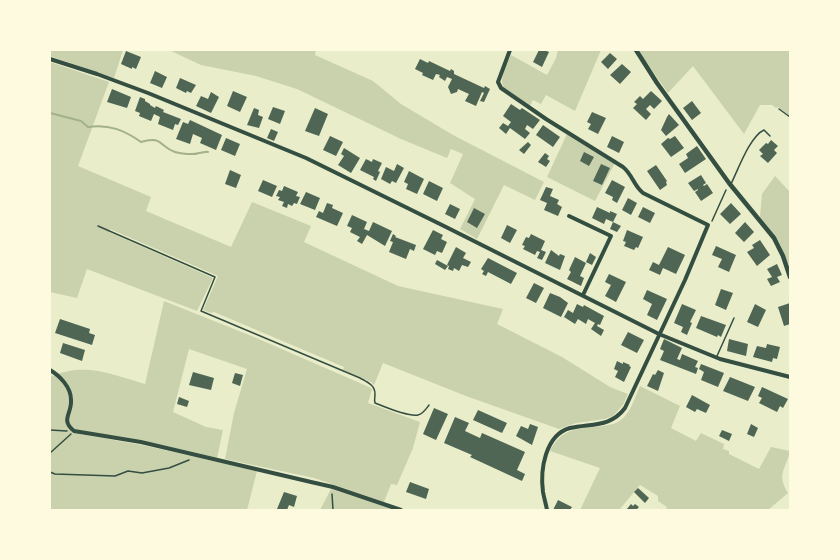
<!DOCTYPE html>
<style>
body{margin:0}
#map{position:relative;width:840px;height:560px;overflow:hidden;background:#e9edc9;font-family:Poppins,sans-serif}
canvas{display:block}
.frame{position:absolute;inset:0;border:51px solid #fefae0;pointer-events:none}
</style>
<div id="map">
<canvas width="840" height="560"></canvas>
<div class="frame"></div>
</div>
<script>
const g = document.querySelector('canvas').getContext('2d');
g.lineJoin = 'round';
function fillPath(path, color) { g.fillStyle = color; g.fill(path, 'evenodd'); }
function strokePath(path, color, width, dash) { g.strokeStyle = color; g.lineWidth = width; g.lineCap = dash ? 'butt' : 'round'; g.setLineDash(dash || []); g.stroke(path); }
const green = new Path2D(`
 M50 50H123L114 78 50 56Z
 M169 50H316L315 55 373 81 401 104 453 135 544 182 535 200 504 185 477 239 460 229 475 199 450 183 463 154 451 149 447 158 401 139 297 89 256 76 201 65Z
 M558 50H601L575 111 546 95 541 104 533 100 530 106C500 87 495 90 511 55L547 75 556 58Z
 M639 50H790V116L778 107 776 108 772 105H760L744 134 693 66 668 93 644 59Z
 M50 62 109 82 78 166 151 197 146 211 231 247 252 202 311 226 304 242 398 286 503 309 497 324 562 357 610 387 628 394 623 405 613 416 605 419 576 423 559 429 466 396 383 363 374 385 371 382 343 370 344 367 214 312 211 313 203 310 218 276 110 229 109 232 213 278 197 311 87 269 77 298 50 292Z
 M567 134 615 163 595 201 547 177Z
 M775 176 790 192V267L779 242 760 217 762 194Z
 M164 301 254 337 369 387 372 389 368 403 420 422 413 448 397 485 391 484 384 502 314 478 225 459 234 413 247 369 189 349 173 412 206 427 223 430 217 458 142 440 79 431V434L142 445 257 471 247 510H50V375L53 376C86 362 112 375 145 384Z
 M640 386 680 406 671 428 696 441 701 433 724 444 723 449 729 451V454L759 469 771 447 790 451C786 469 776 474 788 493L768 510H666L667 507 658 501V496L640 485 619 510H580L600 468 550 451C562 427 579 429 603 426 609 425 616 424 621 420 631 412 635 397 640 386Z
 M331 489 395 510H320Z`);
const stream = new Path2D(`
 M50 113 81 121 88 127C109 124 124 130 141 142 162 135 160 147 175 152 181 154 194 155 199 153 203 153 205 151 208 152`);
const building = new Path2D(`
 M539 50H544L549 52 542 67 533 62Z
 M126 51 141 57 136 69 132 67V69L121 64Z
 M610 53 617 59 608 69 601 62Z
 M420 59 428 63 429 61 450 71 451 69 454 71V74L484 88 485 86 490 89 484 102 480 101 484 93 482 92 476 106 465 101 469 94 458 89 457 92 451 94 448 87 452 79 447 77 445 81 439 77 440 75 436 74 433 80 422 75 423 73 415 69Z
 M622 64 631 72 620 84 610 75Z
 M155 71 167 77 162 88 150 83Z
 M180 78 196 85 191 93 187 91 186 93 176 88Z
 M112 89 131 97 127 108 107 102Z
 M233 91 247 97 240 112 227 106Z
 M651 91 662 101 654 109 650 105 646 109 651 114 646 120 633 108 637 104 634 102 640 96 643 99Z
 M211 92 219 97 211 113 196 106 201 96 208 99Z
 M140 97 145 99V101L150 104V105L155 108 156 106 164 110 163 112 181 119 178 125 175 124 173 130 158 124 160 117 154 114 151 121 139 116 140 113 135 111Z
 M692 101 701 113 692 120 683 108Z
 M511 104 520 110 522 108 540 120 533 129 527 125 525 129 530 133 525 139 510 128 506 134 499 128 503 123 508 126 511 122 503 116Z
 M273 107 285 111 280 124 268 119Z
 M254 108 259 110 258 115 263 117 259 128 247 125Z
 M315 108 328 114 319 136 305 131Z
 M592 112 606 118 598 134 588 129 591 124 587 122Z
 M669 114 679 125 666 136 661 130 667 117Z
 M190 120 222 135 216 150 200 143 202 138 193 134 190 144 176 139 183 122 188 124Z
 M543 125 560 137 553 147 536 135Z
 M271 129 278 132 274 141 267 138Z
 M330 136 343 142 336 156 323 150Z
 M612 136 624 142 619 153 607 147Z
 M675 136 684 148 671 157 661 144 668 138 670 139Z
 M226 138 240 144 235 156 221 150Z
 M771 140 778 146 774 150 777 153 768 163 760 156 763 154 759 150 766 143 768 144Z
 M528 142 531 145 524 154 519 150Z
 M697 146 706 159 685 173 679 164 688 158 686 154Z
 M344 148 360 158 351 173 338 165 344 156 341 154Z
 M584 152 594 157 589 166 580 161Z
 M545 153 549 156 547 159 550 161 546 167 538 162Z
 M366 159 372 162 373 159 382 163 378 171 380 172 376 181 373 179 374 177 360 170Z
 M397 164 404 168 396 183 392 181 390 184 381 179 386 167 394 171Z
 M601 164 610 168 602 185 593 181Z
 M656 165 667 181 666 182 667 185 660 190 647 171Z
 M230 170 241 175 236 188 225 184Z
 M409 171 424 179 417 194 406 189 408 184 404 182Z
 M701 175 706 183 703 185 704 186 707 184 713 193 701 201 695 192 698 190V189L694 191 688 183Z
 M263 180 277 186 272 197 258 191Z
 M612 180 625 187 617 203 612 200 613 197 605 193Z
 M429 181 443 188 437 201 423 194Z
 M284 186 298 192 296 196 300 197 297 204 294 203 292 206 288 204 287 208 282 206 284 202 278 200 280 197 276 196 279 190 282 191Z
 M546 187 553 189 550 196 559 200 557 204 562 207 558 216 544 210 547 203 540 200Z
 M306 192 320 198 315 210 300 204Z
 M628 198 637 203 631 215 622 210Z
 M327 203 333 205 332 208 343 213 337 226 316 217 319 211 323 213Z
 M731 203 741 214 730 224 720 214Z
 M450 204 460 209 455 219 445 214Z
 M597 207 610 213V211L617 214 613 222 621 226 617 232 610 229 613 222 606 219 604 224 592 218Z
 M643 207 655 213 650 223 638 217Z
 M474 208 485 214 477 228 467 222Z
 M352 215 367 222 364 229 369 231 373 222 392 231 385 246 367 235 362 244 357 241 360 237 350 232 352 228 347 226Z
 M745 222 754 232 744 242 735 233Z
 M507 225 517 230 510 243 501 238Z
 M433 230 443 235 441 239 447 242 442 253 437 251 435 255 423 249Z
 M627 230 643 237 638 248 636 247 634 250 624 246 626 242 623 241Z
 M393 234 396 236 395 237 416 245 414 251 410 249 406 259 389 252 393 242 390 241Z
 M531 234 545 241 541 250 546 252 542 260 537 258 540 252 537 251 535 255 523 249 525 246 522 245 526 237 529 238Z
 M760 240 770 255 757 266 747 252 754 248 752 245Z
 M716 246 736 255 729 272 718 267 722 259 712 255Z
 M456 247 466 253 463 258 471 262 468 267 462 265 459 271 454 268 453 271 448 269 449 266 447 265Z
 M668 247 685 255 676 274 663 268 660 275 649 270 653 262 659 265Z
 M551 250 559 256 560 254 565 256 560 270 545 263Z
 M590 253 596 257 592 265 586 262Z
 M575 257 586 263 580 276 584 278 581 286 567 279 571 272 569 270Z
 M488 258 517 273 511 284 488 272 486 276 482 274 484 271 481 269Z
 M437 260 448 266 445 270 435 264Z
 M777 264 782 275 777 277 780 282 771 286 767 279 772 277 767 269Z
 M609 274 626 282 616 302 605 296 611 285 605 282Z
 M534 283 544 288 536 303 526 298Z
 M721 289 733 293 726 310 715 305Z
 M647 290 667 299 657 320 647 315 652 304 643 299Z
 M550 293 560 297 568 303 561 317 543 308Z
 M790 303V324L784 326 778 307Z
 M577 304 583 307 584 305 604 316 600 325 598 324 597 326 604 330 601 336 591 329 595 323 588 319 586 324 578 319 575 324 564 317 568 310 573 313Z
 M682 304 696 310 690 322 692 323 687 335 681 332 683 327 674 323Z
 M755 304 766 310 758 327 747 322Z
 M701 316 726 325 721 337 718 335 717 337 696 328Z
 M60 319 90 329 89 333 95 335 92 345 55 333Z
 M628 332 644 340 637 353 621 345Z
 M664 339 682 348 677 359 680 360 682 354 698 361 695 367 698 368 696 374 660 360 664 351 660 349Z
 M729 339 748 344 746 356 727 351Z
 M63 343 85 350 82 361 60 353Z
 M767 344 780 347 777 359 773 358 772 362 753 357 757 346 766 348Z
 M617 361 623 364V362L630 365 629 366 631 367 624 382 615 377 618 371 614 369Z
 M701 364 724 373 718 387 701 380 704 372 699 369Z
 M658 370 664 373 658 391 647 386 653 374 655 375Z
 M193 372 214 378 211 390 189 385Z
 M235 373 243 375 240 386 232 383Z
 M730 377 755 387 748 401 723 391Z
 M762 387 788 399 783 408 780 406 777 412 759 403 762 398 758 396Z
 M692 395 710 405 706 413 697 409 695 412 686 407Z
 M179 397 189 401 187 407 177 404Z
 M434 408 448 414 436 440 423 434Z
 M478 410 507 423 502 433 473 420Z
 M455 417 469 423 465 431 480 438 482 433 525 452 517 470 525 474 522 481 470 457 472 455 444 443Z
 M530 424 538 427 532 445 516 436 521 426 528 429Z
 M751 424 758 428 754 437 747 434Z
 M722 430 732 434 729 441 719 436Z
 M410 482 429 489 426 499 406 492Z
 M638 488 649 498 645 503 634 492Z
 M284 492 297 496 294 507 289 505 287 510 277 509Z
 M558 500 572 507 570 510H553Z
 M631 504 633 506 635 504 639 507 637 509 639 510H626Z`);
const path = new Path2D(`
 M779 109 790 117
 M712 221 726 190
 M98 226 215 277 201 311 360 378C367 382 375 385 375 394 375 397 374 400 375 403 385 407 408 417 418 415 423 414 426 409 429 405
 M50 430 67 431
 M50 453 71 434
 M50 472 55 474 115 476 128 471 142 473 169 468 189 460
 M332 494 333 510`);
const service = new Path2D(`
 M731 184C738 170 750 136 764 130L770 136
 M717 356 734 318`);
const minor = new Path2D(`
 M510 50 498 82 501 88 546 119 623 167C632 174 634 186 643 193L708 225 685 280 625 408C610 428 591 423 570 428 545 435 540 470 543 492 544 498 546 504 547 510
 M50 59 97 74 148 93 306 158 446 227 659 334 720 359 790 377
 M569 216 611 236 583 295
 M50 370C60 376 71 387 71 400 72 414 60 420 74 431L141 442 311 482 333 487 401 510`);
const tertiary = new Path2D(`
 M636 50 657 83 729 183 774 238 783 256 790 277`);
fillPath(green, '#cad2ad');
strokePath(stream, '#a3b18a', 2);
fillPath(building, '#4f6655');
strokePath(path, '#344e41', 1.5);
strokePath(service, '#344e41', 1.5);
strokePath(minor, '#344e41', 4);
strokePath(tertiary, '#344e41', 4.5);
</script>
